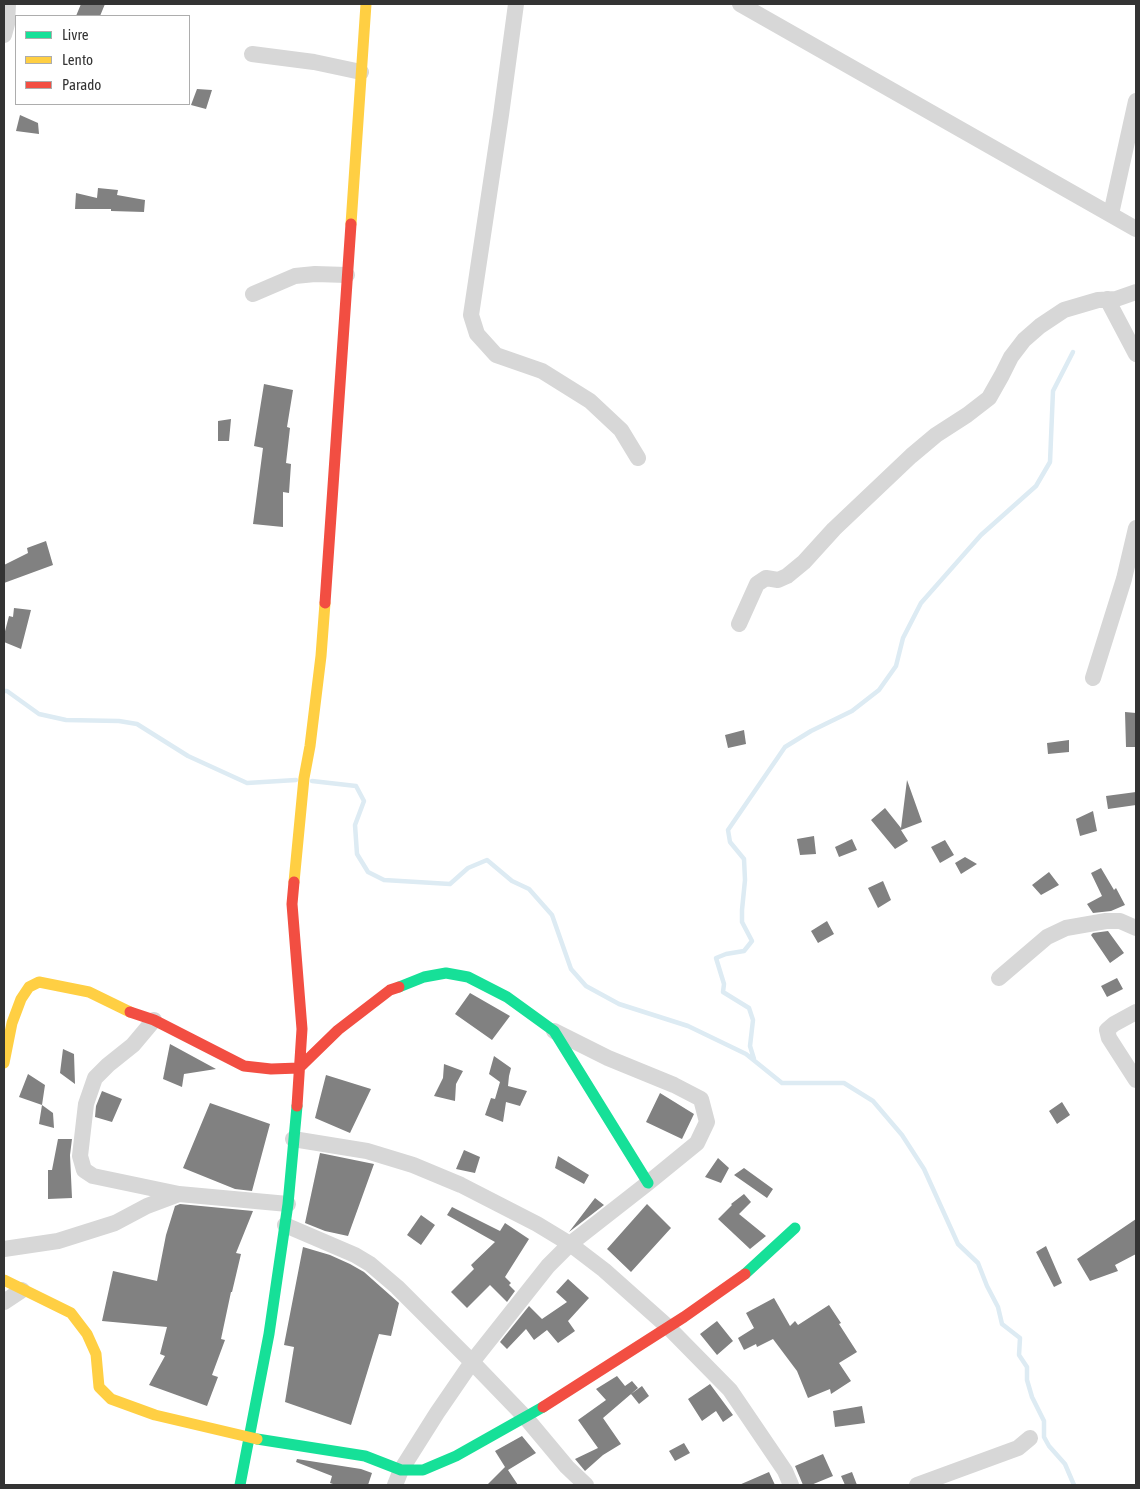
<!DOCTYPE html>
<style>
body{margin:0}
#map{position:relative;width:1140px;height:1489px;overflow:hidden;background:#fff;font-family:"Asap Condensed",sans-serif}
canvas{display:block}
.frame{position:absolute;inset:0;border:5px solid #333;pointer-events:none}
.legend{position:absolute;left:15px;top:15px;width:175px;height:90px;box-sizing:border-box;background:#fff;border:1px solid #adadad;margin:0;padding:6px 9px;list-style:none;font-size:15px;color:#333}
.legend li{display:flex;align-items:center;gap:10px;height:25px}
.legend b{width:25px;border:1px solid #adadad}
</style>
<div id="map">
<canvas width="1140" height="1489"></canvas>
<div class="frame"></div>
<ul class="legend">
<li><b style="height:6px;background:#16e098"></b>Livre</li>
<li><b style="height:6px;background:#ffcf43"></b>Lento</li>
<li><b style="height:6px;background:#f24e42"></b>Parado</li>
</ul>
</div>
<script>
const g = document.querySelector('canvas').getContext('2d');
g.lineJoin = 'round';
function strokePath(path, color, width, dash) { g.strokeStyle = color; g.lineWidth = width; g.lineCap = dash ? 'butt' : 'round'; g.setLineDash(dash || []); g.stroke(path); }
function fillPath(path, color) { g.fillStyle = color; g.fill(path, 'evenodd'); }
const stream = new Path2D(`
 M4 691H7L39 714 66 720 119 721 137 724 188 756 247 783 296 780
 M312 781 356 786 364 801 355 825 357 854 368 872 384 880 450 884 468 868 487 860 512 881 529 889 552 915 571 969 586 986 619 1004 688 1026 746 1054 782 1083H844L873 1101 902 1135 924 1169 958 1244 978 1263 987 1286 998 1307 1002 1324 1020 1338 1019 1355 1027 1367V1380L1032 1397 1044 1421V1437L1049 1446 1065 1464 1074 1485
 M754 1059 750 1046 753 1020 749 1008 723 992 724 984 716 958 726 954 744 951 752 941 742 922V910L745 880 744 859 730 842 728 830 785 747 811 731 852 711 879 690 896 666 903 638 921 603 981 535 1036 486 1050 462 1053 391 1073 352`);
const building = new Path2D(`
 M81 4H105L100 16H76Z
 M197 89 212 90 206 109 191 105Z
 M20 115 38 123 39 134 16 131Z
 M98 188 118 190 117 195 145 200 144 212 111 211V209H75L76 193 97 198Z
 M264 384 293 390 287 427 290 428 286 463 291 464 289 493 283 492V527L253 524 263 448 254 446Z
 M231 419 229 441H218V421Z
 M46 541 53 565 4 583V565L28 553 27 548Z
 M14 608 31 610 21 649 4 642V635L9 616 13 617Z
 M1125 712 1136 713V747H1126Z
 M744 730 746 744 728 748 725 735Z
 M1069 740V752L1048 754 1047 743Z
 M907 780 922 822 901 830 908 841 895 849 871 820 885 808 901 828Z
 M1136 792V805L1108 809 1106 796Z
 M1093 811 1097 831 1080 836 1076 819Z
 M814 836 816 854 800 855 797 839Z
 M852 839 857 850 839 857 835 847Z
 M945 840 954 855 940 863 931 847Z
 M965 857 977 864 961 874 955 863Z
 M1101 868 1114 890 1116 888 1125 905 1111 911 1093 913 1087 904 1102 896 1091 873Z
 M1049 872 1059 885 1041 895 1032 885Z
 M883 881 891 900 878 908 868 888Z
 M827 921 834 934 818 943 811 931Z
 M1108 931 1124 953 1110 963 1091 935 1093 933Z
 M1117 978 1123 989 1107 997 1101 986Z
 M470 993 510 1016 492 1040 455 1014Z
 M170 1044 216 1069 184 1074 182 1087 163 1079Z
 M63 1049 74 1054 75 1084 60 1073Z
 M494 1056 511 1068 509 1076 508 1086 527 1091 520 1106 506 1102 503 1122 485 1115 491 1098 495 1099 500 1082 489 1074Z
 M444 1064 463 1071 456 1084 455 1101 434 1096 443 1078Z
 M28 1074 45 1085 42 1105 19 1097Z
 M326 1075 371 1089 350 1133 315 1118Z
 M102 1091 122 1099 112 1122 95 1117 96 1106Z
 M660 1093 694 1114 682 1139 646 1122Z
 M1062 1102 1070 1115 1057 1124 1049 1111Z
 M210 1103 270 1124 252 1191 235 1189 183 1168Z
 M42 1105 53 1113 54 1128 39 1124Z
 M58 1139H72L70 1155 72 1198 48 1199V1170H52Z
 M464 1150 480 1157 475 1173 456 1169Z
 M320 1153 374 1164 348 1236 325 1231 305 1223Z
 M558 1156 589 1175 584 1184 555 1168Z
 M718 1158 729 1168 721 1183 705 1177Z
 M744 1168 773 1189 767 1198 734 1175Z
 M744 1194 751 1202 739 1214 766 1236 750 1249 718 1219 732 1205 731 1204Z
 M595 1198 604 1205 569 1232Z
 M180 1204 253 1211 236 1253 241 1254 232 1292H231L221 1339 225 1340 212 1375 218 1377 207 1406 149 1385 165 1356 160 1354 167 1327 102 1321 113 1271 157 1281 166 1235 175 1206Z
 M647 1204 671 1228 631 1272 607 1249Z
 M452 1207 500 1231 505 1223 529 1239 505 1277 511 1283 509 1285 515 1291 507 1302 490 1285 467 1308 451 1292 474 1269 471 1265 495 1242 447 1215Z
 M421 1215 435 1225 421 1245 407 1235Z
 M1136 1219V1254L1115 1265 1118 1271 1090 1281 1077 1259Z
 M1046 1246 1062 1283 1054 1287 1036 1252Z
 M303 1247 330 1255 350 1264 364 1272 399 1303 391 1336 379 1334 351 1425 285 1402 294 1347 284 1345Z
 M568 1279 589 1298 568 1321 575 1331 558 1343 547 1330 534 1340 526 1329 507 1349 500 1342 529 1306 542 1319 567 1302 556 1292Z
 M774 1298 790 1326 795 1321 798 1325 829 1305 841 1323 839 1324 857 1352 839 1363 851 1381 831 1394 830 1389 808 1398 797 1371 773 1339 757 1347 756 1344 744 1350 738 1338 754 1328 746 1313Z
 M717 1321 733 1341 717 1355 700 1334Z
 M617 1376 625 1386 632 1381 638 1388 603 1418 621 1444 603 1455 585 1471 575 1459 598 1448 578 1420 606 1400 596 1389Z
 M710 1384 733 1415 723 1422 716 1411 702 1421 688 1399Z
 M642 1386 649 1396 639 1404 631 1394Z
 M862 1406 865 1423 835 1427 833 1411Z
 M522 1436 536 1453 508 1470 518 1485H487L505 1467 495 1451Z
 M684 1443 690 1453 675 1461 669 1451Z
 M823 1454 833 1476 811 1485H803L795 1466Z
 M297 1459 361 1469 372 1473 368 1485H336L330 1483 332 1476 296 1462Z
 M769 1472 775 1485H739Z
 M852 1472 857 1485H845L841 1476Z`);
const street = new Path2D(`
 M516 4 501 115 471 315 477 334 496 355 542 371 590 401 621 430 638 458
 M740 4 1136 229
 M4 35 7 24 8 4
 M252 54 314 62 361 72
 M1111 214 1136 101
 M253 294 295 276 315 274 347 275
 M1107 299 1136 354
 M739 624 757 584 766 578 778 580 787 576 804 562 834 529 911 456 936 435 967 415 989 398 1002 375 1011 357 1024 340 1040 326 1064 310 1098 300 1116 299 1136 292
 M1093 678 1124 579 1136 528
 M999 978 1047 937 1066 928 1106 921H1120L1136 928
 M1136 1012 1114 1024 1107 1030 1109 1038 1136 1080
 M154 1020 133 1045 108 1065 95 1078 86 1104 80 1156 84 1170 93 1176 179 1194
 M293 1139 367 1151 413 1165 461 1185 537 1224 570 1244 604 1270 668 1327 730 1390 785 1471 791 1485
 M285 1225 355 1255 370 1264 397 1287 472 1362 526 1418 567 1467 586 1485
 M4 1249 58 1241 115 1223 147 1206 179 1194 288 1204
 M4 1302 22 1290
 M395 1485 401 1470 437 1413 472 1362 548 1266 570 1244 648 1183 697 1143 707 1122 701 1099 674 1085 608 1058 554 1031
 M917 1485 1018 1448 1030 1438`);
const fast = new Path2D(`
 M399 987 424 977 446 973 468 977 507 997 554 1031 648 1183
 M745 1274 795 1228
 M257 1439 365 1456 401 1470H423L456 1456 543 1407
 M240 1485 269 1334 288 1204 297 1106`);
const slow = new Path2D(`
 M351 224 366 4
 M294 882 304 778 310 746 321 656 325 603
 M4 1063 12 1023 21 999 29 987 39 982 89 992 130 1012
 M4 1280 71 1313 87 1334 96 1354 99 1387 111 1399 155 1415 257 1439`);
const jam = new Path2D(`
 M325 603 351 224
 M294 882 292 904 302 1029 297 1106
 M130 1012 154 1020 244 1066 271 1069 299 1068 338 1030 390 990 399 987
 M543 1407 684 1317 745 1274`);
strokePath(stream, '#ddebf3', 4.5);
fillPath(building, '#818181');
strokePath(street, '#d7d7d7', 16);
strokePath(fast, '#16e098', 11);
strokePath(slow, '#ffcf43', 11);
strokePath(jam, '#f24e42', 11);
</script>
